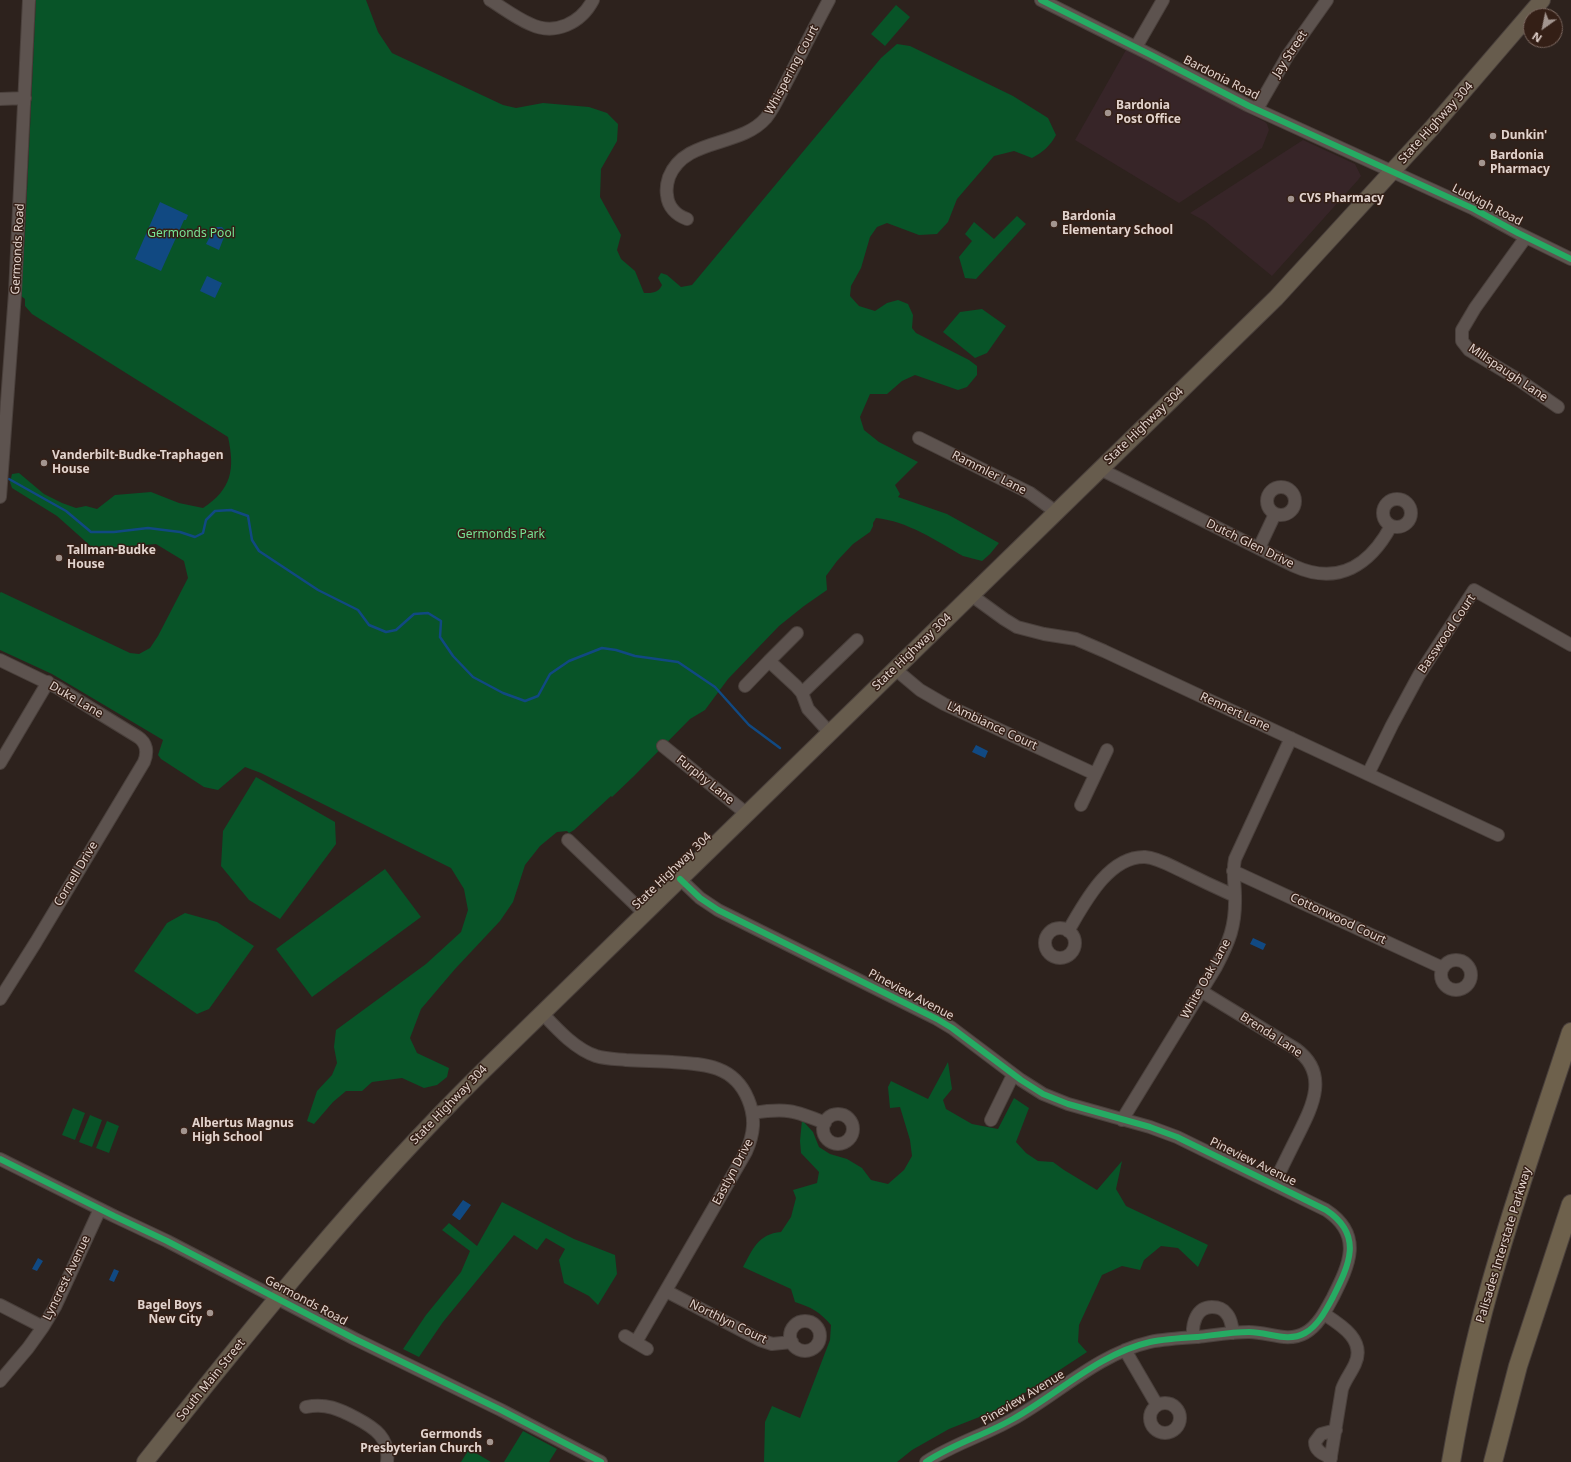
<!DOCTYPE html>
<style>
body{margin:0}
#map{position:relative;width:1571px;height:1462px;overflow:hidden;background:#2d221d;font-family:"Noto Sans",sans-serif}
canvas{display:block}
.north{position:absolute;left:1523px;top:8px;width:40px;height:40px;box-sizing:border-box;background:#341f16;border:1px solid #7a675f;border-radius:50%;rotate:213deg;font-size:11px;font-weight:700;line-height:16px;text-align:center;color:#e2d3cd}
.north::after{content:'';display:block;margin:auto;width:14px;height:18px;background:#a3958f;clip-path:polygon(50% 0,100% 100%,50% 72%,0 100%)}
</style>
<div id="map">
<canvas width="1571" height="1462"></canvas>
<div class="north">N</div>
</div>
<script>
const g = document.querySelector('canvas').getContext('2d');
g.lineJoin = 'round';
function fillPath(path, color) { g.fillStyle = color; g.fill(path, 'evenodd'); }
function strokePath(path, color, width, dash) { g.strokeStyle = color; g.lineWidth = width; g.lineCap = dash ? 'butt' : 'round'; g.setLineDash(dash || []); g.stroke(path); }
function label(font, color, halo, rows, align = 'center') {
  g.font = font + ' "Noto Sans",sans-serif'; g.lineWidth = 3; g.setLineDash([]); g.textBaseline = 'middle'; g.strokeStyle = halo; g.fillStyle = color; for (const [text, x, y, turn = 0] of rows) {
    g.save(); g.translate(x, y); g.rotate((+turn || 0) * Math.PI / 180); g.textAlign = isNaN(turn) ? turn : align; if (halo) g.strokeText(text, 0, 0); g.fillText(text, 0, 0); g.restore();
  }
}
const commercial = new Path2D(`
 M1126 50 1265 122 1267 124 1269 130 1262 148 1179 203 1075 140Z
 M1303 140 1355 164 1361 176 1358 180 1272 276 1205 221 1190 213Z`);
const green = new Path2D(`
 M36 0H366L378 32 392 53 503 105 516 108 543 103 589 107 607 113 618 124 617 141 601 169 600 197 621 235 617 250 621 259 635 271 644 293C653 293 658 293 662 285L658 278 661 273 667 275 681 287 692 285 881 58 897 44 910 46 1013 96 1048 118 1056 135C1050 146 1043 152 1032 158L1014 151 994 156 957 199 948 222 937 234 919 235 887 223 877 227 870 237 861 268 851 286 850 296 859 306 875 311 887 303 898 300 908 304 913 315 912 328 916 333 969 360 977 366V375L967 387 958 390 915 375 902 381 887 394H870L860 417 864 430 879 442 918 462 895 485 900 494 898 497 947 514 999 543 990 554 982 561 963 556C937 541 907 521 876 518L873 523V526L870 532 853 544 837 561 826 576 827 590 804 606 779 626 728 679 705 710 690 719 634 776 612 797 611 796 574 830 569 833 567 831 557 832 540 846 525 865 513 902 500 921 455 969 421 1009 410 1038 417 1053 449 1068 447 1077 437 1085 424 1088 402 1078 372 1082 362 1091H346L333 1102 314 1124 307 1121 317 1091 332 1075 337 1063 334 1047 336 1030 426 964 461 932 468 910 464 889 451 868 261 773 245 767 218 790 204 787 161 759 158 755 163 740 52 674 0 650V593L1 592 130 653 139 654 150 648 158 636 188 578 184 561 156 544 94 549 57 516 12 488 10 482 12 474 19 473 44 494 62 503 76 508 86 506 97 509 115 495 151 492 179 503 203 508C232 489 235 469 228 437L32 314 25 306V299L21 296 25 235Z
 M896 5 910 17 885 46 871 34Z
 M1017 216 1026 224 976 279 965 278 959 257 972 241 965 234 974 222 994 239Z
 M982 309 1006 326 987 353 975 358 943 332 960 312Z
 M256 777 335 822 336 844 280 919 249 900 221 866 223 831Z
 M385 869 421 917 312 997 276 949Z
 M185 913 217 922 254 946 209 1009 197 1014 134 971 167 923Z
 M948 1062 952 1089 943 1100 946 1109 972 1124 998 1129 1014 1098 1029 1108 1016 1142 1026 1153 1038 1161 1053 1162 1064 1170 1097 1190 1122 1161 1116 1189 1126 1206 1208 1245 1198 1267 1178 1248 1161 1246 1144 1260 1140 1270 1122 1266 1102 1275 1079 1325 1078 1342 1087 1352 1023 1394 992 1412 949 1429 912 1450 897 1462H764L765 1422 772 1406 800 1418 830 1340 831 1325C820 1312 811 1307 795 1302L791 1289 743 1267C753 1249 758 1234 781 1232L791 1217 796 1198 793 1190 817 1183 819 1172 801 1153 800 1141 802 1120 813 1132 819 1147 830 1154 847 1159 862 1168 871 1180 888 1184 904 1170 912 1156 910 1140 900 1107 890 1108 888 1087 891 1081 928 1099Z
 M73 1108 85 1113 75 1140 62 1135Z
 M90 1115 102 1120 92 1147 79 1142Z
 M107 1121 119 1126 109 1153 96 1148Z
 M502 1202 574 1239 615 1255 617 1274 598 1305 589 1296 564 1283 559 1260 565 1249 546 1238 537 1250 514 1235 443 1322 419 1357 403 1349 426 1315 461 1272 470 1251 442 1230 449 1223 477 1246Z
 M523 1431 557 1449 549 1462H504Z
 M469 1449 491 1462H461Z`);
const water = new Path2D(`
 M160 202 188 215 186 220H184L161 271 135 259Z
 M215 227H222L226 232 219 250 206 244Z
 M207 276 222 283 215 298 200 291Z
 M976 745 988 751 985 758 972 752Z
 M1253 938 1266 944 1263 950 1250 944Z
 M463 1200 471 1205 460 1220H459L452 1215Z
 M38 1258 43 1261 37 1271 32 1269Z
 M114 1269 119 1271 114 1282 109 1280Z`);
const stream = new Path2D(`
 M9 479 66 511 91 532H114L148 528 180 532 195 537 203 533 206 520 215 511 231 510 248 516 252 540 259 551 318 590 358 610 369 625 386 632 396 630 414 614 428 613 441 621 440 637 453 656 473 677 503 693 525 701 538 696 550 674 569 661 602 648 616 650 635 656 678 662 715 687 749 725 780 748`);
const minor = new Path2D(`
 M490 0C503 8 516 18 530 24 555 36 581 23 593 0
 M1041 0 1151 55 1249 106 1474 209 1518 233 1571 259
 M1136 47 1163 0
 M0 99 25 98
 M1257 109 1288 55 1327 0
 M687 219C676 215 668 207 667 195 666 189 667 183 669 177 685 137 740 148 766 118 775 107 781 92 788 79 802 52 815 26 829 0
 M1526 237 1475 308 1462 330V341L1469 350 1519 380 1558 407
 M919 438 1030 493 1056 512
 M1100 469 1294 566C1338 586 1370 565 1391 526
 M1267 501a14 14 0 1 1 28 0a14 14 0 1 1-28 0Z
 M0 497 15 293 29 0
 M1383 513a14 14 0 1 1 28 0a14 14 0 1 1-28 0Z
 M1259 548 1275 514
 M971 595 1004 619 1017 627 1044 634 1076 639 1104 651 1498 835
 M797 633 769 661 796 686 802 693 808 709 830 733
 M0 660 58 688 138 737C147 743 148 752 144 762L36 942 0 999
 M895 669 920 690 944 704 1095 774
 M745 686 769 661
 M802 693 857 640
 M663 746 747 814
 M0 763 48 682
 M1368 774 1392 725 1419 675 1474 590 1571 645
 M1081 805 1107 750
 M568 840 644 913
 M1233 871 1443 968
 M680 879 700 898 718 910 937 1019 952 1028 1021 1080 1043 1094 1068 1104 1150 1127 1177 1137 1326 1210C1364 1235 1349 1265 1333 1297 1326 1310 1318 1326 1305 1333 1287 1343 1269 1332 1249 1332 1232 1332 1215 1335 1198 1337 1182 1338 1165 1339 1150 1342 1098 1354 1058 1394 1013 1419 985 1435 953 1444 926 1462
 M1045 943a15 15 0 1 1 30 0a15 15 0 1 1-30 0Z
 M1068 931C1084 904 1108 856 1145 857 1158 858 1171 866 1182 871 1200 880 1217 888 1235 896
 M1441 975a15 15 0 1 1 30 0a15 15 0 1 1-30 0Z
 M1201 991 1296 1049C1330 1074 1312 1107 1297 1137 1289 1153 1281 1169 1274 1184
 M542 1013C557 1029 575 1049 596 1056 606 1059 616 1059 626 1060 641 1061 657 1061 672 1062 704 1064 734 1065 748 1099 756 1118 754 1134 746 1152L636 1342
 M753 1113C785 1108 794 1110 825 1123
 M823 1129a15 15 0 1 1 30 0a15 15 0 1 1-30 0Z
 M991 1120 1013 1075
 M1122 1120 1216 967C1229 942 1236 926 1235 896 1235 883 1232 872 1235 859L1291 738
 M0 1159 114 1216 167 1241 355 1339 501 1410 601 1462
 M666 1291 760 1340 772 1344 792 1342
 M0 1305 43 1327
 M1324 1314C1341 1325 1366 1340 1355 1364 1351 1373 1345 1380 1342 1389L1330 1462
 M790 1336a15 15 0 1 1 30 0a15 15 0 1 1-30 0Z
 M625 1336 647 1349
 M1193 1337C1192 1324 1196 1307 1212 1307 1217 1307 1223 1309 1226 1313 1231 1318 1232 1326 1233 1333
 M1125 1350 1157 1405
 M0 1381 28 1348 43 1327 55 1307 100 1209
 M1150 1418a15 15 0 1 1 30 0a15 15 0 1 1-30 0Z
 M306 1407C326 1403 339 1409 356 1418 375 1428 390 1438 387 1462
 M1331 1458C1323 1454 1315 1451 1315 1442L1321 1434 1336 1430`);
const major = new Path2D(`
 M145 1462C252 1327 360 1192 483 1071L1276 298 1431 129 1542 0`);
const highway = new Path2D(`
 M1451 1462C1461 1404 1473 1347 1489 1290 1513 1203 1543 1118 1571 1032
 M1493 1462 1518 1366 1571 1204`);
const cycleway = new Path2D(`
 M1041 0 1151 55 1249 106 1474 209 1518 233 1571 259
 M680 879 700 898 718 910 937 1019 952 1028 1021 1080 1043 1094 1068 1104 1150 1127 1177 1137 1326 1210C1364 1235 1349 1265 1333 1297 1326 1310 1318 1326 1305 1333 1287 1343 1269 1332 1249 1332 1232 1332 1215 1335 1198 1337 1182 1338 1165 1339 1150 1342 1098 1354 1058 1394 1013 1419 985 1435 953 1444 926 1462
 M0 1159 114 1216 167 1241 355 1339 501 1410 601 1462`);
const markers = [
 [1108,113,4,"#a3958f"],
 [1493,136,4,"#a3958f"],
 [1482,163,4,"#a3958f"],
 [1291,199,4,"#a3958f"],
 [1054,224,4,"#a3958f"],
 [44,463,4,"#a3958f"],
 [59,558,4,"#a3958f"],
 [184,1131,4,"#a3958f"],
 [210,1313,4,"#a3958f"],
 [490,1442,4,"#a3958f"]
];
const streetNames = [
 ["Jay Street",1290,54,-57],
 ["Whispering Court",792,70,-62],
 ["Bardonia Road",1221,78,27],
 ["State Highway 304",1436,123,-48],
 ["Ludvigh Road",1487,205,27],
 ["Germonds Road",18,249,-87],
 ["Millspaugh Lane",1508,373,34],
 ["State Highway 304",1144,426,-44],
 ["Rammler Lane",989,473,27],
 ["Dutch Glen Drive",1250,544,26],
 ["Basswood Court",1447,634,-56],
 ["State Highway 304",912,652,-44],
 ["Duke Lane",76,700,30],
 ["Rennert Lane",1235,712,25],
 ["L'Ambiance Court",992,726,25],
 ["Furphy Lane",705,780,39],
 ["State Highway 304",672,871,-44],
 ["Cornell Drive",76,874,-59],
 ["Cottonwood Court",1338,919,25],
 ["White Oak Lane",1206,979,-61],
 ["Pineview Avenue",911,995,28],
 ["Brenda Lane",1271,1035,33],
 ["State Highway 304",449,1105,-46],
 ["Pineview Avenue",1253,1162,26],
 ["Eastlyn Drive",733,1172,-62],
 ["Palisades Interstate Parkway",1504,1245,-73],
 ["Lyncrest Avenue",67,1278,-64],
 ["Germonds Road",306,1301,28],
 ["Northlyn Court",728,1322,26],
 ["South Main Street",211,1380,-51],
 ["Pineview Avenue",1023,1398,-31]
];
const poiNames = [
 ["Bardonia",1116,106],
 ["Post Office",1116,120],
 ["Dunkin'",1501,136],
 ["Bardonia",1490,156],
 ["Pharmacy",1490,170],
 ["CVS Pharmacy",1299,199],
 ["Bardonia",1062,217],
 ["Elementary School",1062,231],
 ["Vanderbilt-Budke-Traphagen",52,456],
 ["House",52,470],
 ["Tallman-Budke",67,551],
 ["House",67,565],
 ["Albertus Magnus",192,1124],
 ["High School",192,1138],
 ["Bagel Boys",202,1306,"right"],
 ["New City",202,1320,"right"],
 ["Germonds",482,1435,"right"],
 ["Presbyterian Church",482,1449,"right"]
];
const parkNames = [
 ["Germonds Pool",191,234],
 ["Germonds Park",501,535]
];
fillPath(commercial, '#372528');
fillPath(green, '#085428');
fillPath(water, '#114982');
strokePath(stream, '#114982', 2.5);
strokePath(minor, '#4a403c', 14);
strokePath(major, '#4a403c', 18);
strokePath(highway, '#4a403c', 20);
strokePath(minor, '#5d534f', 12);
strokePath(major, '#675c4d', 16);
strokePath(highway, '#6e614c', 18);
strokePath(cycleway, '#26ab63', 6);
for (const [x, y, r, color] of markers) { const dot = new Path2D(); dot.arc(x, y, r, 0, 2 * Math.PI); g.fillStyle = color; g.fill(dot); strokePath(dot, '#341f16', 1.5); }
label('12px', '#e2d3cd', '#341f16', streetNames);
label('bold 12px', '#e2d3cd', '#341f16', poiNames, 'left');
label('12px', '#77e495', '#341f16', parkNames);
</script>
